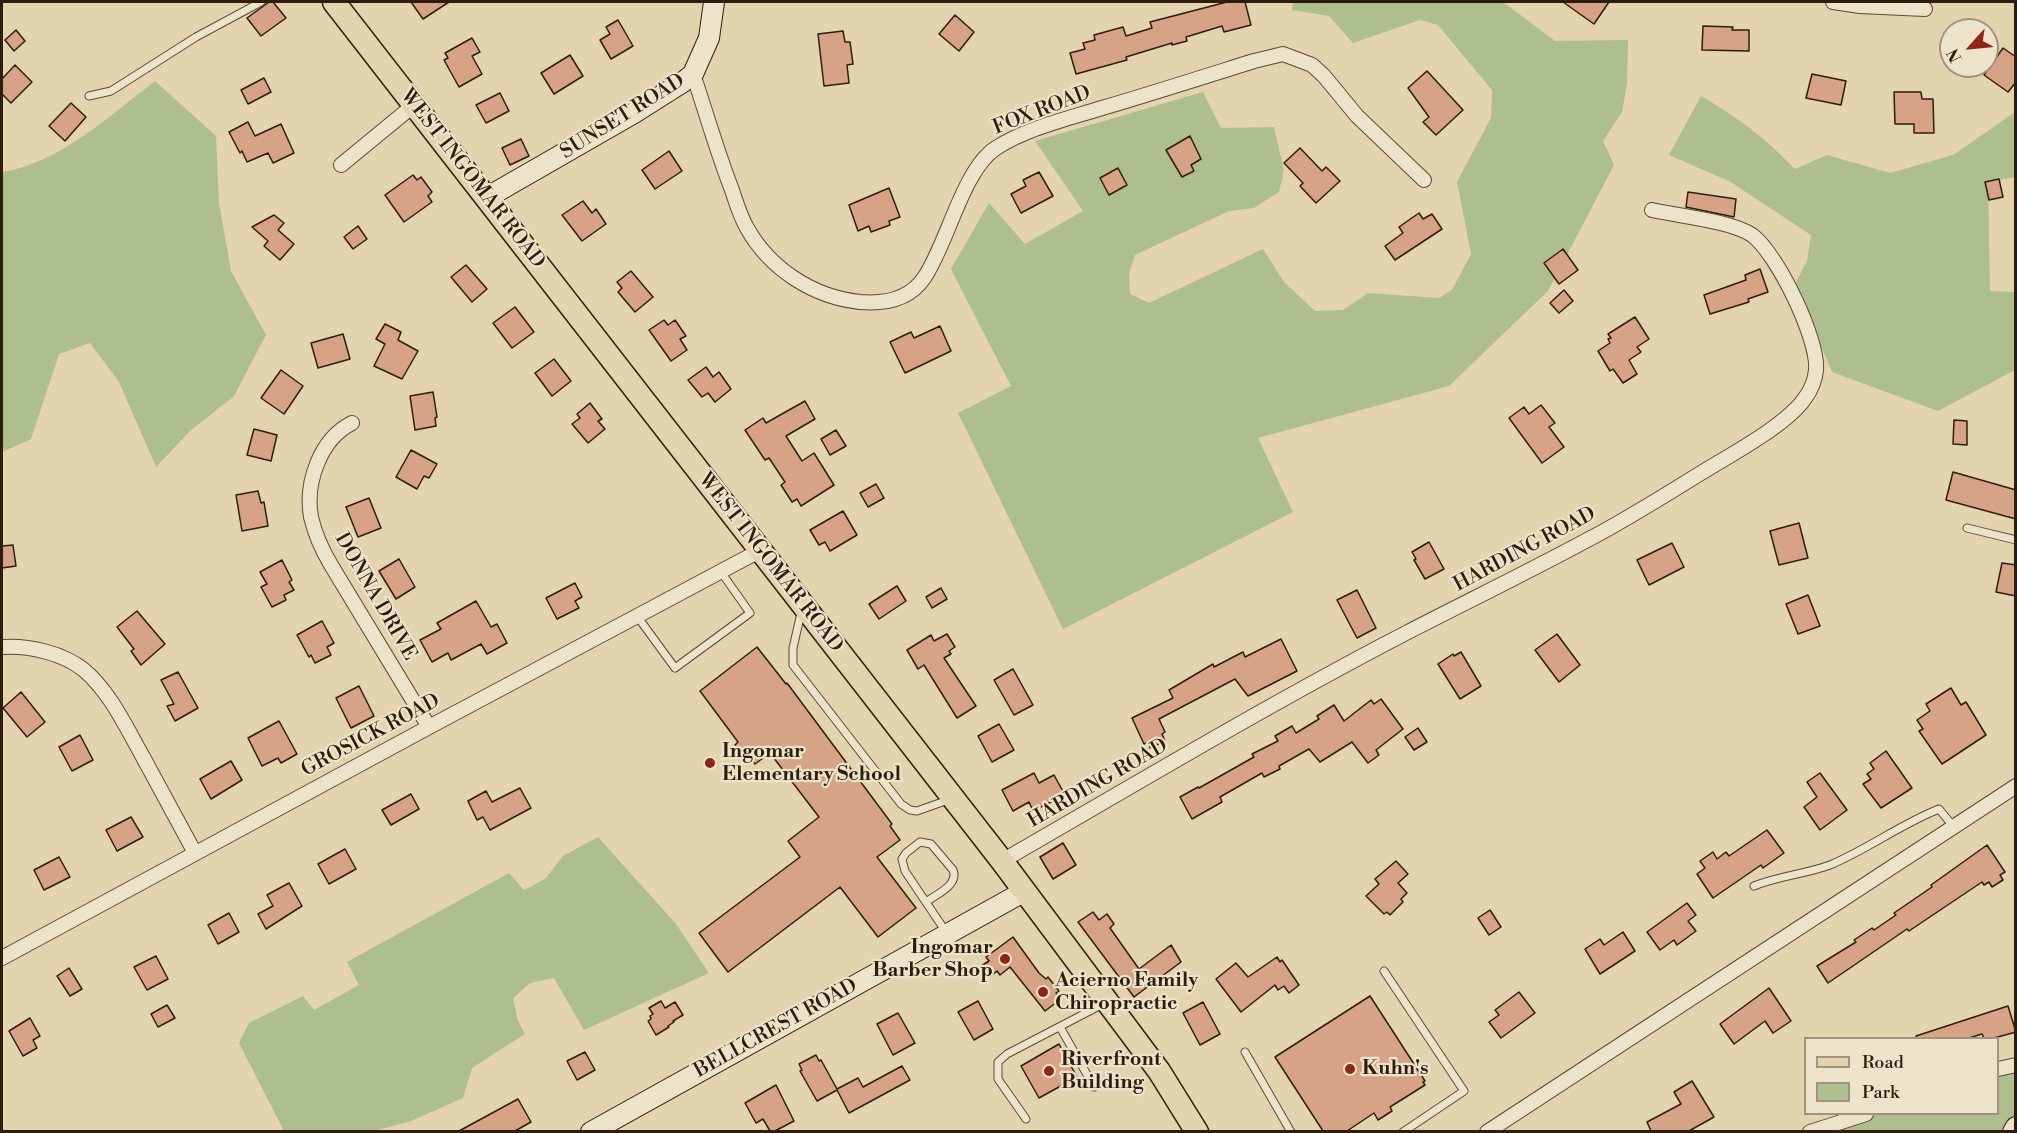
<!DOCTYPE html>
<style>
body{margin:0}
#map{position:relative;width:2017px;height:1133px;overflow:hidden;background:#e3d3ae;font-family:"Libre Bodoni",serif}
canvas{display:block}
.frame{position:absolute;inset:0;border:3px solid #2e1d0d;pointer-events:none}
.legend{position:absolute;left:1804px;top:1037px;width:195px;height:78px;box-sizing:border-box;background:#ede2ca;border:2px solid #a1937e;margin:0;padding:8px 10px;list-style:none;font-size:18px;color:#2e1d0d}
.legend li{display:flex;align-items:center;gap:12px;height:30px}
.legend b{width:30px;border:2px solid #a1937e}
.north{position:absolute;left:1939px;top:18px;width:60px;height:60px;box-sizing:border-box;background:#ede2ca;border:2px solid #a1937e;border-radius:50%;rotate:243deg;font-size:16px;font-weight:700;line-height:24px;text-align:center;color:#2e1d0d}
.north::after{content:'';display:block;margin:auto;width:21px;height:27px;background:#8f2418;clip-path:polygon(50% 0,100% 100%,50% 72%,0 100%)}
</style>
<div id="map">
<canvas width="2017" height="1133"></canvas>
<div class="frame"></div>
<ul class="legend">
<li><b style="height:8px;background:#e3d3ae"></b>Road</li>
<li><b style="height:16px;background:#aebe8e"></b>Park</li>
</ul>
<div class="north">N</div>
</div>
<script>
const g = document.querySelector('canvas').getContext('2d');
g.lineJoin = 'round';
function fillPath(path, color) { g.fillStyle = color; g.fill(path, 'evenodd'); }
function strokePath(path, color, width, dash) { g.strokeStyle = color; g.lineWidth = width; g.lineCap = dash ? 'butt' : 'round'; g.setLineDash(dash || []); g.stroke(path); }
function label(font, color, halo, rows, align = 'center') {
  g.font = font + ' "Libre Bodoni",serif'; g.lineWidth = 4.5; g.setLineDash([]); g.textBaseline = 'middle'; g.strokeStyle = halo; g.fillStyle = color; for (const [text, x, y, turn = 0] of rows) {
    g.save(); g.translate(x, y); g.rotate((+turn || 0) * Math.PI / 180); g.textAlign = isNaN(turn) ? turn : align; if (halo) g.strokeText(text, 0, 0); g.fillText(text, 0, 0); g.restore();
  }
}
const green = new Path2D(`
 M1293 2H1503L1555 41 1628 40 1627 84 1622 112 1603 141 1614 165 1548 291 1449 386 1258 438 1293 512 1063 629 958 413 1011 386 951 269 989 203 1025 244 1083 211 1035 141 1203 92 1221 128 1274 127 1284 170 1279 192 1254 208 1229 211 1135 255 1129 274 1130 294 1149 303 1263 249 1284 282 1315 311 1343 310 1368 293 1439 298 1452 290 1471 254 1457 182 1491 118 1492 90 1438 25 1420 20 1353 43 1329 16 1292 10Z
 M155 81 216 136 219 203 231 271 266 335 234 396 190 431 156 467 119 382 90 343 59 354 31 439 2 452V172C60 163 109 116 155 81Z
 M1701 96C1739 118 1765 138 1795 169L1827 155 1890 173 1953 155 2015 112V177L1988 182 1990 291 2015 292V370L1938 411 1832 372 1795 284 1807 261 1811 235 1729 181 1669 155Z
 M598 837 676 924 709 973 584 1030 554 978 530 983 513 998 518 1021 525 1034 472 1068 463 1098 411 1121 375 1131H284L239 1043 249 1023 303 996 314 1010 359 985 347 962 509 873 524 890 545 879 563 856Z
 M2015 1065 2016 1127 2013 1131 1810 1132 1866 1114H1998V1069Z`);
const building = new Path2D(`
 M269 2H273L286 18 261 36 247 18Z
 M411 2H449L423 19Z
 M1227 2H1245L1251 25 1224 32 1222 26 1186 37 1187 41 1172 45V43L1126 57 1127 60 1076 74 1070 53 1085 49 1083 43 1095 40 1094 35 1123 27 1126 36 1152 28 1150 22Z
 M1563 2H1609L1594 24Z
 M955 15 974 32 959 51 939 34Z
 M618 20 633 46 611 59 600 40 610 34 606 27Z
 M1703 26 1733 27 1732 30H1749V51L1702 50Z
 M16 30 25 41 14 51 5 40Z
 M843 31 845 42H850L853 64 847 65 849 83 824 86 818 34Z
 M472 38 480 52 472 56 482 74 459 87 444 60 448 58 445 53Z
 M2003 48 2016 57V82L2008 92 1984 75Z
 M570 55 583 76 554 94 541 73Z
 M15 65 32 82 11 103 2 94V79Z
 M1427 71 1463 110 1436 135 1423 122 1429 117 1408 88Z
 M1812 74 1846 81 1841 105 1806 98Z
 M264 78 271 92 248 104 241 90Z
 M1894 92H1921L1922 99H1933L1934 133H1914V124H1895Z
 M500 93 509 111 486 123 476 105Z
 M71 103 86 117 65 141 49 126Z
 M248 122 255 136 281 124 294 153 273 163 268 153 247 162 242 151 240 153 229 132Z
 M1190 136 1201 159 1191 165 1194 171 1182 177 1166 150Z
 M521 139 529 156 510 165 502 148Z
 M1300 148 1322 171 1326 167 1340 181 1316 203 1300 186 1303 183 1284 163Z
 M669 151 682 171 655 189 642 170Z
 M1118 168 1127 185 1109 195 1100 178Z
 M1039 172 1053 196 1021 213 1011 194 1026 186 1023 180Z
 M413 175 417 180 421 177 432 192 428 196 432 202 404 222 385 195Z
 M1999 179 2003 197 1989 200 1985 182Z
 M889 188 900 217 889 221 890 225 871 232 869 226 858 231 849 205Z
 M1688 192 1736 199 1734 217 1686 207Z
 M583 201 592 213 596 209 606 224 582 241 562 215Z
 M1419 213 1423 219 1432 214 1442 229 1395 260 1385 246 1403 233 1399 227Z
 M274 215 284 223 278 230 294 244 280 260 264 246 268 241 252 227Z
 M358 226 367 239 353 249 344 237Z
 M1563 249 1578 270 1559 284 1544 263Z
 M466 265 487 289 472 302 451 277Z
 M1760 269 1768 292 1748 299 1749 302 1710 314 1704 295 1746 280 1745 275Z
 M631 271 653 297 635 312 618 292 622 288 617 282Z
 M1564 290 1573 301 1559 313 1550 303Z
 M515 307 534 332 512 348 493 323Z
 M1635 317 1649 339 1637 347 1641 352 1629 360 1637 374 1623 383 1613 369 1610 371 1598 351 1610 343 1608 339 1611 338 1608 334Z
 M664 320 668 325 675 320 686 336 680 339 687 350 671 361 649 330Z
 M385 324 401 332 398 340 418 351 402 379 374 366 385 344 376 339Z
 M940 326 951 351 905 373 890 342 911 332 914 338Z
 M343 334 350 359 318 368 311 343Z
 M554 359 571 381 552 396 535 373Z
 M706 367 713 377 719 372 731 389 715 402 708 393 702 397 688 380Z
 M281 370 303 386 284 414 261 398Z
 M433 392 437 417 435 418 436 426 415 430 410 396Z
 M805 401 815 419 786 436 802 461 814 453 834 485 801 506 797 499 792 502 781 485 785 482 769 458 765 460 745 430 763 418 766 423Z
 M590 403 602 419 598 421 605 429 588 443 572 424 580 418 577 414Z
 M1541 405 1555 423 1549 427 1564 447 1542 463 1509 418 1524 407 1529 414Z
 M1954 420 1967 421V445L1953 444Z
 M254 429 277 435 271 461 247 455Z
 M836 430 846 446 830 455 821 439Z
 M411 450 437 464 429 478 424 476 417 489 396 477Z
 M1953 472 2016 490V519L1946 500Z
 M876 484 884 498 868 507 860 493Z
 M258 491 261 503 264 502 268 526 242 531 236 495Z
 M369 498 381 528 358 537 346 507Z
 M843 511 857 535 830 551 825 542 819 545 810 530Z
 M1799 523 1808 558 1779 565 1770 531Z
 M1429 542 1444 569 1425 579 1414 560 1416 559 1412 552Z
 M1672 543 1684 567 1649 585 1637 560Z
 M13 545 16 566 2 568V546Z
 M399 559 415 587 396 599 379 571Z
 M282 560 292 580 289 582 294 590 284 595 286 600 272 607 261 587 267 584 260 572Z
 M2002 563 2016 565V596L1996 592Z
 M575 583 582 597 575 601 579 608 557 619 546 598Z
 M897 586 906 601 879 619 869 604Z
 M941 588 947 599 932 608 926 597Z
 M1357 590 1376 628 1357 638 1337 600Z
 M1808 595 1820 626 1798 634 1786 604Z
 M476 601 491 627 497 624 507 643 487 654 481 644 451 660 448 653 432 662 420 640 441 629 437 623Z
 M137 611 165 644 141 665 131 651 134 649 117 627Z
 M322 621 334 643 327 647 331 655 315 663 311 655 309 657 297 635Z
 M947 634 955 647 949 651 951 654 944 658 976 706 957 718 924 665 918 669 907 650 931 635 934 641Z
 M1557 634 1580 665 1559 682 1535 650Z
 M1281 639 1297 671 1248 696 1235 679 1159 719 1165 732 1162 734 1165 741 1150 748 1148 742 1144 744 1132 718 1173 698 1169 690 1213 664 1214 667 1243 652 1245 657Z
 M757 647 786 684 787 683 892 824 890 826 900 840 877 857 916 908 878 937 840 887 728 972 699 933 800 857 788 841 819 817 770 753 755 764 750 758 747 761 735 745 738 742 700 691Z
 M1461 652 1481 686 1460 699 1438 664 1453 654 1454 656Z
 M1013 669 1033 705 1014 715 994 680Z
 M178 672 198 708 175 721 167 706 174 704 161 680Z
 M359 686 374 716 351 728 336 698Z
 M1951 688 1961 705 1966 702 1986 735 1942 764 1919 731 1923 729 1917 720 1930 711 1926 704Z
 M21 692 45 722 27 737 3 708Z
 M1381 699 1403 729 1376 750 1379 755 1368 763 1352 742 1320 762 1309 749 1279 766 1280 769 1264 777 1262 773 1220 797 1222 802 1192 819 1180 797 1198 787 1199 788 1254 757 1252 754 1278 741 1275 736 1292 726 1296 733 1319 719 1317 716 1334 705 1344 721 1371 700 1374 704Z
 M279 721 297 754 281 763 278 758 262 766 248 738Z
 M999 724 1014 750 992 762 978 736Z
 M1418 728 1427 742 1414 750 1405 737Z
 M80 735 93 760 72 771 59 747Z
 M1886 751 1912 788 1881 808 1863 784 1871 779 1867 774 1874 769 1870 763Z
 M231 761 242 780 211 799 200 779Z
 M1034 773 1039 783 1054 775 1065 795 1033 811 1029 802 1013 811 1002 790Z
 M1820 773 1847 810 1820 830 1804 807 1817 797 1807 782Z
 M520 788 531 808 490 830 483 817 477 820 468 801 486 791 492 802Z
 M411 794 419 809 391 825 382 810Z
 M131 817 143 837 117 851 106 830Z
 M1767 830 1784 853 1763 868 1761 865 1713 898 1697 874 1705 868 1700 861 1713 852 1717 859 1726 852 1729 856Z
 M1063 843 1076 865 1053 879 1040 857Z
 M1987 845 2005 872 2000 875 2003 880 1992 887 1989 882 1984 885 1982 882 1909 931 1907 929 1828 983 1817 966 1856 942 1854 940 1872 928 1874 930 1896 915 1894 913 1932 887 1931 885Z
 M345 849 356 869 329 884 318 864Z
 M59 857 70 877 44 890 34 870Z
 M1396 861 1408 874 1398 883 1407 893 1401 899 1403 902 1390 915 1387 912 1384 914 1366 896 1379 884 1375 879Z
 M289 883 302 906 266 929 258 914 273 906 267 895Z
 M1687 903 1696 915 1688 921 1696 931 1677 945 1674 940 1660 950 1647 932Z
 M1490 910 1501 927 1489 935 1478 918Z
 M1093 912 1099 920 1107 914 1114 924 1110 928 1139 969 1171 945 1181 962 1134 997 1078 922Z
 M229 913 239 932 218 944 208 925Z
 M1623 932 1635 951 1600 974 1585 949 1600 939 1604 945Z
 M1013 937 1039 973 1046 979 1048 977 1059 991 1056 993 1061 999 1045 1011 1010 967 1000 975 997 971 990 977 981 966 989 961 986 957Z
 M156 956 168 979 147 990 134 967Z
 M1277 957 1280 962 1282 960 1299 985 1289 993 1284 986 1278 990 1275 985 1241 1012 1216 979 1236 963 1248 977Z
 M69 968 82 989 70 996 57 976Z
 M1769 988 1791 1021 1773 1033 1765 1021 1734 1044 1720 1024Z
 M1519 992 1535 1013 1501 1038 1489 1022 1499 1015 1495 1010Z
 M1370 996 1425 1081 1423 1082 1425 1085 1390 1107 1392 1111 1378 1120 1374 1113 1347 1131H1323L1275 1057Z
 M661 1001 665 1008 675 1002 683 1015 673 1021 674 1022 668 1026 669 1027 656 1035 648 1021 651 1019 650 1016 653 1014 649 1008Z
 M978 1001 993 1029 974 1040 958 1012Z
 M1203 1002 1220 1034 1200 1045 1183 1013Z
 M167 1005 175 1018 158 1027 151 1014Z
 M2008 1006 2016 1032 1994 1038H1984L1982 1034 1969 1038H1917L1916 1036Z
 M898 1013 915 1043 893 1055 877 1024Z
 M30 1018 40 1036 33 1040 37 1048 23 1056 9 1031Z
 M1059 1044 1077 1077 1039 1098 1021 1066Z
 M585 1052 595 1070 577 1080 567 1061Z
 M816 1055 819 1061 821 1060 837 1089 858 1078 863 1087 902 1066 910 1080 849 1113 837 1090 817 1101 800 1071 802 1070 799 1064Z
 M1692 1081 1714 1117 1689 1131H1651L1647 1122 1681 1104 1674 1092Z
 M776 1085 794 1121 775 1131H770L763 1119 756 1123 745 1103Z
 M518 1099 531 1122 515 1131H459Z`);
const lane = new Path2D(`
 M89 96 111 91 196 37 261 2
 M1967 528 2016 540
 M801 613 793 648V665L901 804 910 810 917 811 948 800
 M637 616 675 668 750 613 721 572
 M1754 886C1778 876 1806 874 1830 865 1868 849 1901 824 1939 809L1953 826
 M926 902C937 894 959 885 953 870L931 844 920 842 906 853 902 859 905 871 946 932
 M1384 971 1464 1091 1403 1132
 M1060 1027 1094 1087
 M1245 1052 1291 1132
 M1026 1119 998 1079V1062L1007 1054 1105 1003`);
const street = new Path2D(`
 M1833 2 1860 6 1925 9
 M693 74C706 112 717 152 732 190 736 202 740 216 747 228 770 269 813 297 860 302 884 304 909 300 924 278 947 245 963 169 996 148 1027 128 1067 119 1102 108 1153 93 1203 77 1254 61L1283 54 1312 65 1324 76 1357 116 1424 180
 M341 165 414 105
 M352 423C320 439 305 483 311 517 315 534 322 550 331 565L429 727
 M2 647C28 645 63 653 84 670 110 692 126 727 143 757 160 789 178 821 195 853
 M1002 861C1136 784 1269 704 1406 633 1468 601 1530 571 1591 538 1629 518 1665 495 1701 473 1730 455 1787 425 1805 398 1811 390 1815 381 1816 370 1819 340 1777 253 1752 235 1731 221 1679 216 1652 210
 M2 958 429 727 761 550
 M1998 1069 2016 1065
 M1487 1132 2016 786
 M1810 1132 1866 1114`);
const secondary = new Path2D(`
 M486 198 634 113 683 82 693 74 709 38 714 2
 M591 1132 1025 891
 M2013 1132 2016 1127`);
const primary = new Path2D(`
 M334 2 1002 861 1159 1071 1197 1132`);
const markers = [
 [710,763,6,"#8f2418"],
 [1005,959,6,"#8f2418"],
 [1043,992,6,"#8f2418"],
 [1350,1069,6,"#8f2418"],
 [1049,1071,6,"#8f2418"]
];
const streetNames = [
 ["FOX ROAD",1042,111,-21],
 ["SUNSET ROAD",623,117,-32],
 ["WEST INGOMAR ROAD",472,179,52],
 ["HARDING ROAD",1525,550,-28],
 ["WEST INGOMAR ROAD",770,563,52],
 ["DONNA DRIVE",375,597,60],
 ["GROSICK ROAD",371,736,-28],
 ["HARDING ROAD",1098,784,-30],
 ["BELLCREST ROAD",776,1029,-29]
];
const poiNames = [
 ["Ingomar",722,752],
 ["Elementary School",722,775],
 ["Ingomar",993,948,"right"],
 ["Barber Shop",993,971,"right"],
 ["Acierno Family",1055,981],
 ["Chiropractic",1055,1004],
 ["Riverfront",1061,1060],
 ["Building",1061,1083],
 ["Kuhn's",1362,1069]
];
fillPath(green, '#aebe8e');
fillPath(building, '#d6a387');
strokePath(building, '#2e1d0d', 1.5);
strokePath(lane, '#5b4a35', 9);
strokePath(street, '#5b4a35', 16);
strokePath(secondary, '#2e1d0d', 22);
strokePath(primary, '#2e1d0d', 25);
strokePath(lane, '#ede2ca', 7);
strokePath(street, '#ede2ca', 14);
strokePath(secondary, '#ede2ca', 20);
strokePath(primary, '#e3d3ae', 22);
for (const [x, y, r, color] of markers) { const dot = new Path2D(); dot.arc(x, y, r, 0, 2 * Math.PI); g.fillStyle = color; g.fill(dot); strokePath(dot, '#ede2ca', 2); }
label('20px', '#2e1d0d', '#ede2ca', streetNames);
label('bold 20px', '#2e1d0d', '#ede2ca', poiNames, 'left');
</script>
